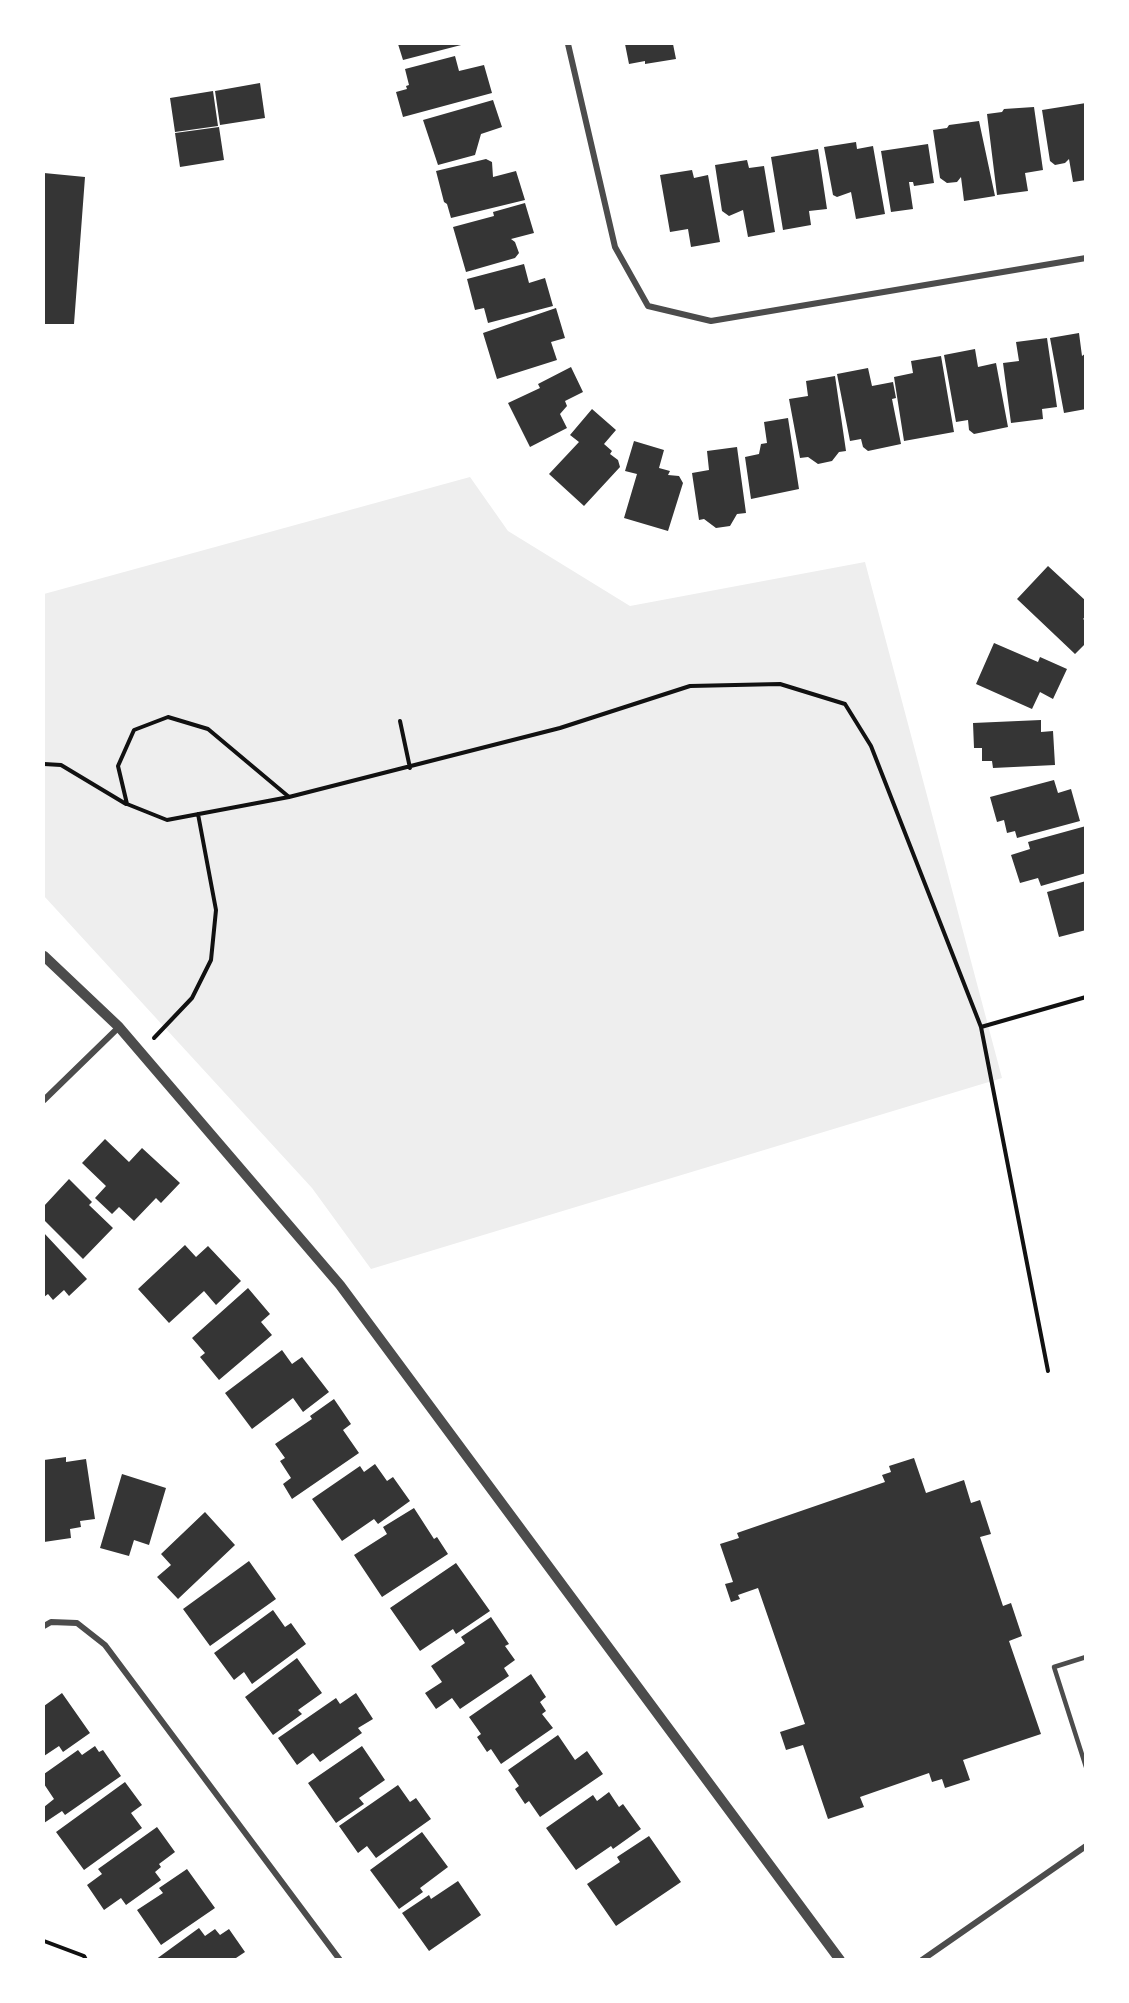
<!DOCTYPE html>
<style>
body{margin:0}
#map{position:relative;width:1129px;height:2003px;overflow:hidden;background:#fff;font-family:Montserrat,sans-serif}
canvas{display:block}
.frame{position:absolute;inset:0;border:45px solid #fff;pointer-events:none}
</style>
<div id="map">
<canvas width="1129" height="2003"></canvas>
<div class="frame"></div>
</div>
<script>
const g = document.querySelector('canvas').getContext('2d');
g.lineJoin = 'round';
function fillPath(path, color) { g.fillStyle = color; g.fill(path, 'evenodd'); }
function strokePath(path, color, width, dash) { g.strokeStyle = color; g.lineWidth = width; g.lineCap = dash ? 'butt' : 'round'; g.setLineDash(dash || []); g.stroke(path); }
const green = new Path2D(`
 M470 477 508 531 630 606 865 562 1002 1078 371 1269 312 1188 44 896V594Z`);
const building = new Path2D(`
 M398 44H465L403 60Z
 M625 44H673L676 59 645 64V61L629 64Z
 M455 56 459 71 484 65 492 93 403 117 396 92 407 89 406 86 409 85 405 69Z
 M260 83 265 118 220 125 215 91Z
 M213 91 218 126 175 132 170 98Z
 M493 100 502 127 481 134 475 155 438 165 423 120Z
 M1086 103V180L1073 182 1069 159 1065 163 1055 165 1050 161 1042 110Z
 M1034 107 1043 170 1025 173 1028 191 997 195 987 114 1002 112 1004 109Z
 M979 121 995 196 964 201 961 177 957 182 947 183 940 178 933 130 947 128 949 125Z
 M219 127 224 160 180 167 175 133Z
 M856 142 857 149 873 146 885 214 856 219 851 192 837 197 833 195 824 147Z
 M928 144 934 183 914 186 913 182H909L913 209 891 212 881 151Z
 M818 149 827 209 809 211 811 225 783 230 771 157Z
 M486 159 492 162 493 177 516 171 525 200 451 218 447 204 444 202 436 171Z
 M747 160 749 168 764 166 775 232 748 237 743 210 729 216 722 211 715 165Z
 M692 170 694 178 708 175 720 242 691 247 688 229 670 232 660 175Z
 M44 173 85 177 74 324H44Z
 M525 203 534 233 511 239 515 242 519 253 515 258 466 272 453 227 494 216 493 212Z
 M524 264 529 283 545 278 553 306 488 323 484 308 475 310 467 279Z
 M556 308 565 338 551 342 557 360 497 379 483 333Z
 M1079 333 1082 356 1086 353V409L1064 413 1050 338Z
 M1047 338 1057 407 1042 409 1043 419 1011 423 1003 363 1019 361 1016 342Z
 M975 349 978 367 996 363 1008 427 974 434 969 430 968 420 956 422 944 355Z
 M941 356 954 432 904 441 894 377 913 373 911 361Z
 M571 367 583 392 565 401 567 406 560 414 567 428 530 447 508 403 540 388 538 384Z
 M868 368 872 386 893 382 896 398 892 399 901 444 868 451 863 447 861 439 850 441 837 374Z
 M835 376 846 451 839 452 832 461 818 464 808 457 800 458 789 399 808 396 806 381Z
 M592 409 616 430 604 444 612 451 610 454 618 460 620 467 584 506 549 474 579 442 570 435Z
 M788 418 799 489 751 499 745 457 759 454 761 444 767 443 764 422Z
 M634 441 664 450 659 468 670 471 668 475 679 476 683 483 668 531 624 518 637 474 625 471Z
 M737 447 746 513 737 514 730 526 716 528 704 519 699 520 692 473 709 470 707 451Z
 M1048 566 1086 601V616L1083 619 1086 621V643L1075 654 1017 599Z
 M994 643 1038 662 1040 657 1067 669 1053 699 1040 692 1032 709 976 684Z
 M1041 720V732L1053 731 1055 765 993 768 992 761H982V748H974L973 723Z
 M1054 780 1058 793 1071 789 1080 821 1017 838 1015 831 1007 833 1004 820 997 822 990 797Z
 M1086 826V873L1041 886 1038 878 1020 883 1011 855 1030 849 1028 842Z
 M1086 881V930L1059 937 1047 892Z
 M105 1139 129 1162 142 1148 180 1183 161 1203 156 1198 134 1221 119 1207 112 1214 95 1198 106 1186 82 1163Z
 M69 1179 92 1202 89 1205 113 1228 83 1259 44 1220V1206Z
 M44 1233 87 1279 69 1296 64 1290 53 1300 48 1294 44 1297Z
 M185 1245 196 1257 208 1246 241 1281 216 1305 204 1291 169 1323 138 1289Z
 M248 1288 270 1314 261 1322 272 1335 219 1380 200 1357 205 1353 192 1338Z
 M282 1350 292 1364 302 1357 329 1392 303 1412 293 1398 252 1429 225 1393Z
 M334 1399 351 1424 343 1430 359 1453 292 1499 283 1484 291 1478 280 1461 285 1458 275 1444 312 1419 310 1416Z
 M66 1457V1462L86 1459 95 1519 80 1521 81 1527 70 1529 71 1538 44 1542V1460Z
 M914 1458 926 1493 964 1480 971 1503 980 1500 991 1534 980 1537 1003 1606 1011 1603 1022 1636 1009 1641 1041 1734 963 1760 970 1780 945 1788 942 1779 932 1782 929 1773 860 1797 864 1807 828 1819 803 1745 786 1750 780 1732 805 1724 758 1588 738 1595 740 1599 731 1602 725 1584 733 1582 720 1544 739 1538 737 1533 885 1482 882 1475 891 1472 889 1466Z
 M375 1464 387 1481 393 1477 410 1501 378 1524 374 1519 342 1541 312 1499 360 1466 364 1472Z
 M122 1474 166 1488 149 1545 134 1540 129 1556 100 1548Z
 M414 1508 434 1539 437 1537 448 1554 382 1597 354 1555 387 1534 383 1527Z
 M205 1512 235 1545 178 1599 157 1577 171 1565 161 1554Z
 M249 1561 276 1599 210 1646 183 1609Z
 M456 1563 490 1611 456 1634 453 1629 420 1651 390 1608Z
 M273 1610 285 1627 291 1623 306 1644 252 1684 244 1672 234 1680 214 1653Z
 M491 1617 509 1644 505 1646 515 1660 504 1668 509 1676 460 1709 452 1698 436 1709 425 1693 442 1682 431 1666 465 1643 461 1637Z
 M297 1658 322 1693 298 1710 302 1714 273 1735 245 1697Z
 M531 1674 546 1697 540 1702 546 1711 542 1714 553 1728 501 1764 491 1749 487 1752 477 1737 481 1734 469 1717Z
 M62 1693 90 1733 63 1752 59 1746 44 1756V1706Z
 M356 1693 373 1719 358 1728 362 1733 320 1762 313 1753 297 1765 278 1738 336 1698 340 1704Z
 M558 1735 575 1760 587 1751 603 1774 540 1817 529 1801 525 1804 515 1789 519 1786 508 1770Z
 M95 1746 99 1752 103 1750 121 1776 65 1815 62 1811 44 1823V1807L54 1799 44 1784V1774L78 1750 82 1755Z
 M362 1746 385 1780 359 1798 364 1804 336 1823 308 1783Z
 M125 1782 142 1805 131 1813 142 1828 84 1870 56 1832Z
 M398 1785 410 1802 416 1798 431 1819 376 1858 367 1846 358 1853 339 1826Z
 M609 1792 619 1807 623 1804 641 1829 613 1849 611 1846 576 1870 546 1828 593 1795 597 1801Z
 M157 1827 175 1852 159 1864 161 1867 155 1872 161 1880 126 1905 121 1898 104 1910 87 1885 102 1874 98 1869Z
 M422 1832 448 1867 420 1888 423 1892 399 1909 370 1870Z
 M649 1836 681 1882 616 1926 587 1884 620 1862 617 1857Z
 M187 1869 215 1908 161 1945 137 1910 163 1893 159 1888Z
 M458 1881 481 1915 429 1951 402 1913 429 1895 431 1899Z
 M199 1928 205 1936 215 1929 220 1935 229 1929 245 1952 233 1960H155Z`);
const path = new Path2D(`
 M400 721 410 768
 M44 764 61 765 126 804
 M289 797 208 729 168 717 134 730 118 766 127 804 167 820 289 797 560 728 690 686 780 684 845 704 871 746 981 1027 1048 1371
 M981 1027 1086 997
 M154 1038 192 998 211 960 216 910 198 814
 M44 1941 84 1956 86 1960`);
const service = new Path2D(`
 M1086 1657 1054 1667 1086 1767`);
const minor = new Path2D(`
 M568 44 615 247 648 306 711 321 1086 258
 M44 1100 119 1027
 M44 1626 51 1622 77 1623 105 1645 340 1960
 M922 1960 1086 1846`);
const tertiary = new Path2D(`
 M44 956 119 1027 340 1285 840 1960`);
fillPath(green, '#eee');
fillPath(building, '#353535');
strokePath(path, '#111', 4);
strokePath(service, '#4c4c4c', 4.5);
strokePath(minor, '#4c4c4c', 6);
strokePath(tertiary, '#4c4c4c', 10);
</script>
